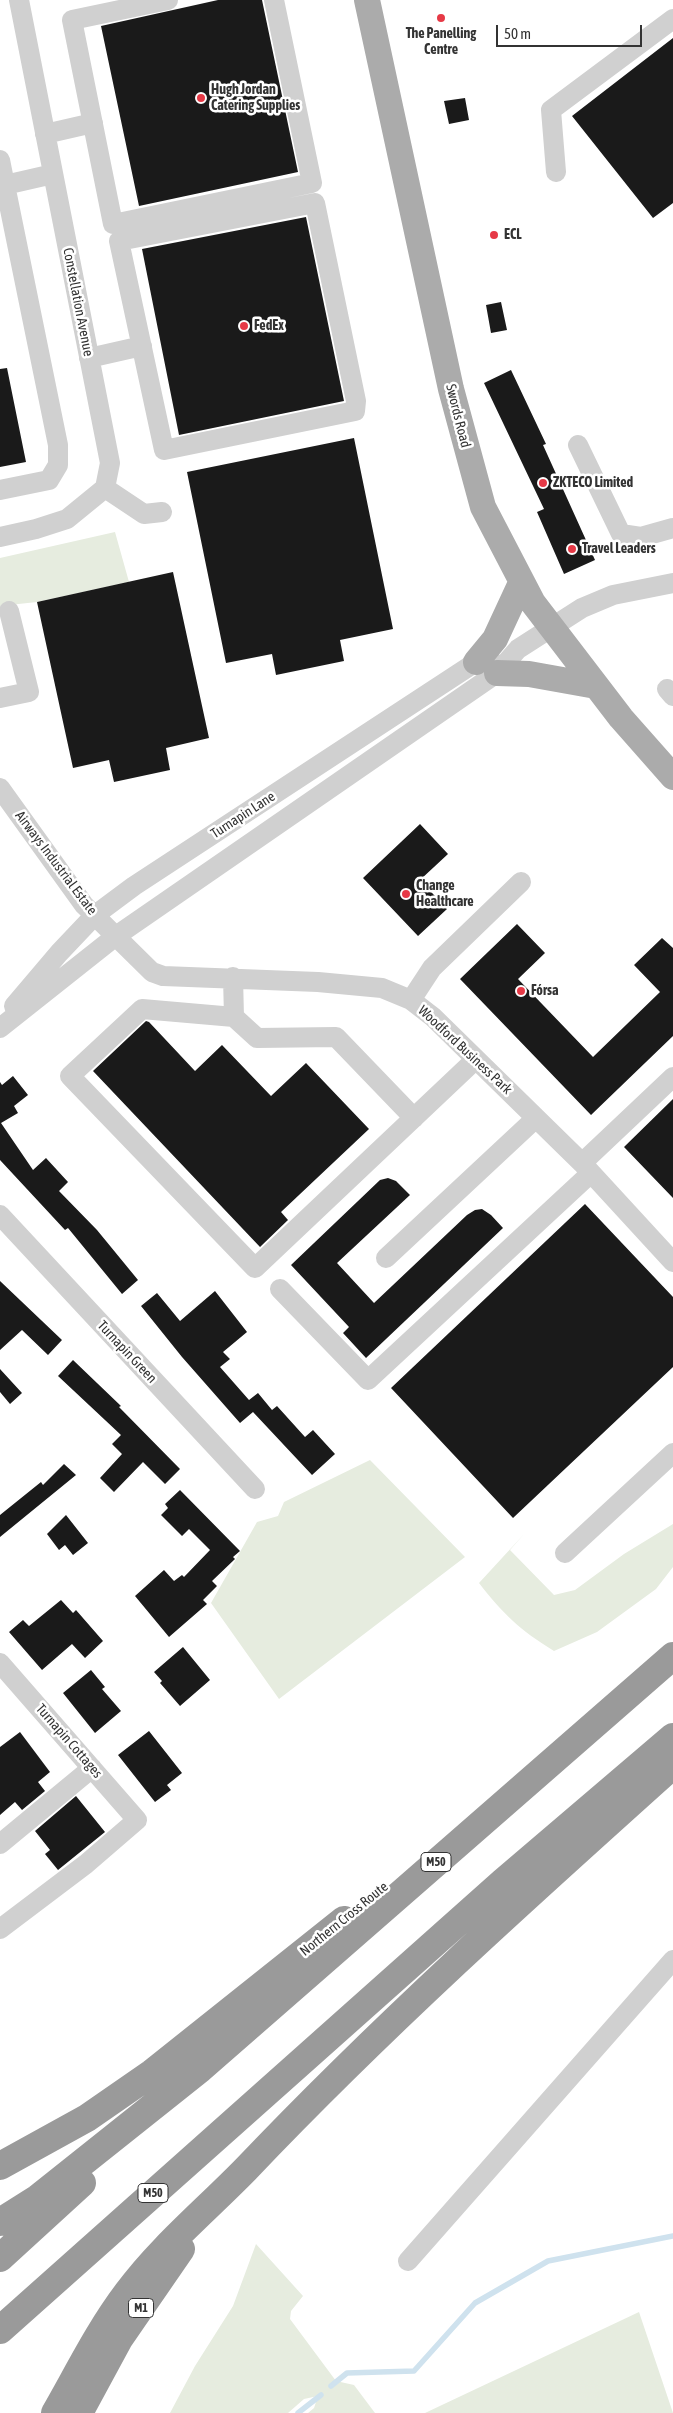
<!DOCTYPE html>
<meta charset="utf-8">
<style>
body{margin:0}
#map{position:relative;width:673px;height:2413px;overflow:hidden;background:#fff;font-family:"Asap Condensed",sans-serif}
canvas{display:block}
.scale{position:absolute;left:496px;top:25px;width:146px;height:22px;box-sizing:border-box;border:2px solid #333;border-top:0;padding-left:6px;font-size:15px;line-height:18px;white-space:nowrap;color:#333;-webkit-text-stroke:4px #fff;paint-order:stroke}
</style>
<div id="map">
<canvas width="673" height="2413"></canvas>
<div class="scale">50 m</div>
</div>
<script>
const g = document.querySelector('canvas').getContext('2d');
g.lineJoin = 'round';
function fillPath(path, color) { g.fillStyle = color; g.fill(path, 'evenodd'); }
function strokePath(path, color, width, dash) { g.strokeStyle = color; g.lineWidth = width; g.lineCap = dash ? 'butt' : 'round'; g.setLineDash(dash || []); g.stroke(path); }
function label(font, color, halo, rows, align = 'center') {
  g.font = font + ' "Asap Condensed",sans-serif'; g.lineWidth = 5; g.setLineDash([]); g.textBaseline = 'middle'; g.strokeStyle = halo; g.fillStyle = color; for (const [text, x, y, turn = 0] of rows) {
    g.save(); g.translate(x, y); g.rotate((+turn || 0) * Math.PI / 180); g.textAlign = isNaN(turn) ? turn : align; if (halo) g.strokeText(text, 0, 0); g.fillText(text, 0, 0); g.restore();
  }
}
const green = new Path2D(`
 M115 532 129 582 37 602 0 606V558Z
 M370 1460 465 1557 279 1699 211 1603 257 1522 278 1516 284 1502Z
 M673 1524V1567L656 1589 597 1632 554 1651C520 1630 503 1614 479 1583L525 1533 510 1550 554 1595 575 1590 624 1554Z
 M256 2244 303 2296 291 2311 290 2319 336 2381 354 2385 375 2413H308L314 2408 318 2396 304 2399 288 2413H170L195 2366 233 2306Z
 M639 2312 673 2413H425Z`);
const stream = new Path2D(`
 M331 2386 347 2373 414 2371 475 2303 548 2261 673 2236
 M298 2413 321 2395`);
const building = new Path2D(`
 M218 0H262L298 172 139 206 101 26Z
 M673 38V203L653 218 572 116Z
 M465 98 469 120 449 124 444 101Z
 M306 217 344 401 179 435 142 249Z
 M501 302 507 330 491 333 486 305Z
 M7 368 26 462 0 467V369Z
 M511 370 546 444 543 445 595 560 564 574 537 512 544 509 484 383Z
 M354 438 393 629 340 640 344 661 276 675 272 654 226 663 187 472Z
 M173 572 209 738 166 748 170 770 114 782 109 760 73 768 37 602Z
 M420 824 448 854 420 880 447 909 418 936 363 878Z
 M517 924 545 953 518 979 593 1057 660 992 634 965 662 938 673 948V1036L591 1115 460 979Z
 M146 1021 149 1022 195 1071 222 1045 271 1096 306 1063 369 1129 281 1212 288 1220 260 1247 93 1071Z
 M13 1076 28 1095 14 1106 18 1113 1 1123 33 1170 46 1158 68 1182 59 1191 97 1230 138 1280 122 1294 68 1228 65 1230 0 1160V1082L2 1085Z
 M673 1099V1198L624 1147Z
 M388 1178 396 1181 410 1195 337 1263 374 1303 467 1215 475 1210 482 1209 491 1215 503 1228 366 1358 343 1333 349 1327 291 1265 380 1180Z
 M585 1204 673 1297V1367L513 1518 391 1388Z
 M0 1281 62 1340 48 1355 22 1330 0 1350Z
 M215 1291 247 1332 223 1352 230 1359 220 1367 249 1400 258 1393 272 1410 277 1406 305 1437 313 1430 335 1454 312 1475 253 1412 240 1423 182 1357 141 1306 157 1293 180 1321Z
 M73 1360 121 1406 119 1407 180 1469 165 1484 143 1462 114 1492 100 1478 122 1454 112 1444 121 1435 58 1376Z
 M0 1369 22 1393 10 1404 0 1392Z
 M64 1464 76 1475 0 1537V1515L41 1482 43 1485Z
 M180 1490 240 1551 233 1557 235 1559 212 1581 217 1586 203 1600 207 1604 169 1637 135 1596 164 1570 174 1581 182 1575 184 1577 210 1550 189 1529 182 1536 161 1515 168 1508 165 1504Z
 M66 1515 88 1543 73 1555 65 1545 59 1550 47 1534Z
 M61 1600 73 1613 76 1610 103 1641 85 1658 72 1644 42 1670 9 1632 23 1620 29 1626Z
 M183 1647 210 1680 180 1706 160 1683 162 1681 154 1672Z
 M91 1670 105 1687 102 1689 121 1711 95 1733 63 1693Z
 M149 1731 182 1773 167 1785 171 1790 155 1802 118 1755Z
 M20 1732 50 1772 38 1782 45 1791 22 1810 15 1802 0 1815V1747Z
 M76 1796 105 1832 58 1870 45 1854 50 1850 35 1831Z`);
const minor = new Path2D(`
 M168 0 72 20 113 224 312 183 274 0
 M45 134 93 123
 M0 160 5 185 53 174
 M556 172 551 110 673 19
 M315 203 356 401 355 411 164 450 119 241Z
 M89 358 142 346
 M578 445 621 534 641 537 673 528
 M105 488 144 514 162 512
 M0 490 49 480 58 465V445L5 185
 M0 537 36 529 67 519 105 488 110 463 19 0
 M667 689 673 696
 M0 698 29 692 9 611
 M0 788 84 905 152 972 163 976 318 982 382 988 411 1000 433 1017 582 1163 673 1262
 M233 977 234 1017
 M411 1000 432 968 521 882
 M14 1006 59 953 95 915 134 886 476 662 490 658
 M0 1028 116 936 497 673 518 649 582 608 613 595 673 583
 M414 1118 336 1037 257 1038 234 1017 142 1009 70 1076 255 1268 476 1059
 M582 1163 673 1077
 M0 1215 255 1489
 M386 1258 536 1118
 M280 1289 368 1380 591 1173
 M565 1553 673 1453
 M0 1663 137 1820 86 1864 0 1929
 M0 1844 92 1768
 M408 2261 673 1960`);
const major = new Path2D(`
 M367 0 451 389 483 507 533 603 621 718 673 777
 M476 662 495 639 521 583
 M497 673 529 674 596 686`);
const highway = new Path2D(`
 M0 2166 87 2118 152 2073 344 1920
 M0 2222 38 2198 200 2069 673 1656
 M0 2258 82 2183
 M0 2330 503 1882 673 1737
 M55 2413C78 2373 99 2330 127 2293 161 2247 206 2210 246 2169 381 2027 527 1896 673 1765
 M79 2413 119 2339 181 2249`);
const markers = [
 [441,18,5,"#e63946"],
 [201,98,5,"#e63946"],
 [494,235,5,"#e63946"],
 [244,326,5,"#e63946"],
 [543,483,5,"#e63946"],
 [572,549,5,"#e63946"],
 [406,894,5,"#e63946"],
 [521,991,5,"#e63946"]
];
const shields = [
 [436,1862,30],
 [153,2193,30],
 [141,2308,25]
];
const shieldNames = [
 ["M50",436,1862],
 ["M50",153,2193],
 ["M1",141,2308]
];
const poiNames = [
 ["The Panelling",441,34,"center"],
 ["Centre",441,50,"center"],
 ["Hugh Jordan",211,90],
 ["Catering Supplies",211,106],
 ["ECL",504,235],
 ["FedEx",254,326],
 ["ZKTECO Limited",553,483],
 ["Travel Leaders",582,549],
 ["Change",416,886],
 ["Healthcare",416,902],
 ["Fórsa",531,991]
];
const streetNames = [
 ["Constellation Avenue",78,302,79],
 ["Swords Road",458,416,76],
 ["Turnapin Lane",243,815,-33],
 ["Airways Industrial Estate",56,863,53],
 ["Woodford Business Park",465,1050,43],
 ["Turnapin Green",127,1352,47],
 ["Turnapin Cottages",69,1741,49],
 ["Northern Cross Route",344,1919,-39]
];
fillPath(green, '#e6ecdf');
strokePath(stream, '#cfe2ee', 5.5);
fillPath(building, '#1a1a1a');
strokePath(minor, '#d0d0d0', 20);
strokePath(major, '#ababab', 26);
strokePath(highway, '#9a9a9a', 28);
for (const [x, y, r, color] of markers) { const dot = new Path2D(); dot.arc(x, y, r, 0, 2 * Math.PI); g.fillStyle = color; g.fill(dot); strokePath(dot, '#fff', 2); }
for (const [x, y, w] of shields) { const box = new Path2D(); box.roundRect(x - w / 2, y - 9.5, w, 19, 4); g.fillStyle = '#fff'; g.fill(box); strokePath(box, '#333', 1); }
label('bold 12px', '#333', null, shieldNames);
label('bold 14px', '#333', '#fff', poiNames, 'left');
label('14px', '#333', '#fff', streetNames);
</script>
